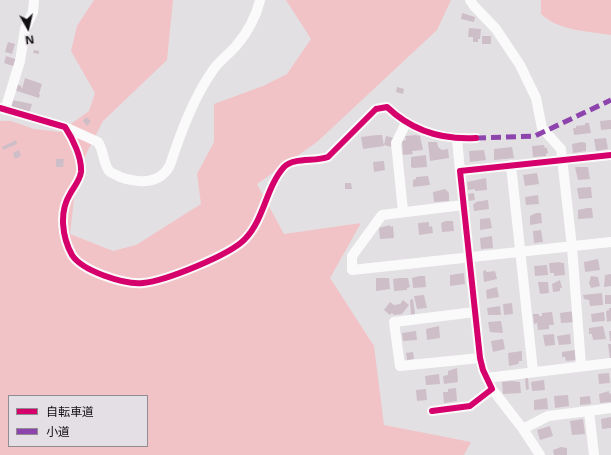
<!DOCTYPE html>
<meta charset="utf-8">
<style>
body{margin:0}
#map{position:relative;width:611px;height:455px;overflow:hidden;background:#e3e0e4;font-family:"Open Sans","Noto Sans JP",sans-serif}
canvas{display:block}
.legend{position:absolute;left:8px;top:395px;width:140px;height:52px;box-sizing:border-box;background:#e4dfe5;border:1px solid #908c91;margin:0;padding:5px 7px;list-style:none;font-size:12px;color:#121013}
.legend li{display:flex;align-items:center;gap:8px;height:20px}
.legend b{width:20px;border:1px solid #908c91}
.north{position:absolute;left:8px;top:8px;width:40px;height:40px;-webkit-text-stroke:3px #e4dfe5;paint-order:stroke;rotate:172deg;font-size:11px;font-weight:700;line-height:16px;text-align:center;color:#121013}
.north::after{content:'';display:block;margin:auto;width:14px;height:18px;background:#121013;clip-path:polygon(50% 0,100% 100%,50% 72%,0 100%)}
</style>
<div id="map">
<canvas width="611" height="455"></canvas>
<ul class="legend">
<li><b style="height:5px;background:#d6006c"></b>自転車道</li>
<li><b style="height:5px;background:#8e44ad"></b>小道</li>
</ul>
<div class="north">N</div>
</div>
<script>
const g = document.querySelector('canvas').getContext('2d');
g.lineJoin = 'round';
function fillPath(path, color) { g.fillStyle = color; g.fill(path, 'evenodd'); }
function strokePath(path, color, width, dash) { g.strokeStyle = color; g.lineWidth = width; g.lineCap = dash ? 'butt' : 'round'; g.setLineDash(dash || []); g.stroke(path); }
const green = new Path2D(`
 M94 0H173L167 60 103 121 77 172 70 234 113 251 136 245 201 204 197 174 214 142V104L263 86 287 74 311 39 286 0H451L437 30 317 142 257 184 284 234 361 223 330 278 374 346 384 425 471 442 464 455H0V121H11L34 129 60 132 89 111 95 93 71 51 77 26ZM9 396H147V446H9Z
 M611 0V35C587 31 559 31 541 14V0Z`);
const building = new Path2D(`
 M462 13 475 17 474 22 461 19Z
 M469 28 481 29 480 39H478V42H473V37H468Z
 M482 36H491V44H482Z
 M8 42 15 44 12 54 5 52Z
 M34 50 39 51V54L33 53Z
 M6 56 18 60 16 67 4 63Z
 M25 78 42 84 39 94 40 95 39 98 14 90 16 84 21 86 22 89Z
 M397 87 404 89 403 94 396 92Z
 M12 100 32 104 29 114 10 108Z
 M86 117 91 121 87 126 83 121Z
 M611 120V129L601 130 600 121Z
 M585 123H589L591 133 574 135 573 128H576V126L585 125Z
 M377 135H382L384 146 363 149 361 137Z
 M416 135 420 136 423 150 412 151 413 154 403 155 402 141 406 140 405 136Z
 M386 136 394 138 391 147 384 145Z
 M606 138 608 149 596 151 594 139Z
 M16 140 17 144 3 150 2 147Z
 M428 142H437L438 147 442 150 448 149 449 158 430 161Z
 M581 142 586 143V151L573 153 572 144Z
 M544 145 545 148H547L548 153 546 154V156L533 157 532 146Z
 M512 147 514 158 494 160V149Z
 M19 150 21 156 15 159 13 153Z
 M484 150 486 160 470 162 469 151Z
 M426 155 427 167 413 168 411 167V157Z
 M56 159H64L63 167H56Z
 M384 161 385 170 374 172 373 162Z
 M575 167H588L590 179 578 180Z
 M537 173 539 184 525 186 523 175Z
 M428 176 430 185 413 187V180L416 179V177Z
 M486 178 487 190 475 191V189L468 190 467 182Z
 M345 183H351L352 189H345Z
 M591 187 592 198 579 199 577 188Z
 M445 189 449 193V201L434 202 433 192Z
 M474 193 475 200 469 201 468 194Z
 M538 195 539 204 526 205 525 197Z
 M488 200 489 209 474 211 473 204 476 203 475 202Z
 M587 208H592L593 218 578 219V210Z
 M536 213H541L542 223 530 225V216Z
 M490 218 492 228 480 230V219Z
 M446 221H453L454 231 442 232 441 223Z
 M429 222V227L432 226 433 233 419 235 418 223Z
 M390 225V227L393 226 394 238 380 239 379 228Z
 M541 230 543 242 534 243 533 231Z
 M492 236 493 248 481 249 480 238Z
 M598 259 600 270 585 272 584 262Z
 M561 262V263H564L565 275 554 276V273H550L549 263Z
 M547 265 548 275 535 276 534 266Z
 M486 270V272L495 271 497 279 484 282 483 271Z
 M464 273 465 284 450 286V275Z
 M611 274V286L604 287 605 275Z
 M419 276H425L426 287 413 288 412 278Z
 M591 276 598 277 600 286 591 288 589 283Z
 M376 278H389L390 289 376 291Z
 M400 278H408L410 287 407 288V290L394 291 393 279Z
 M560 280 562 288H560V291L553 292 552 284Z
 M538 282H548L549 293 540 294Z
 M497 287 499 297 487 299 486 290Z
 M602 293 603 305 590 306 589 300 584 299 583 295Z
 M424 295 427 308 417 309 414 296Z
 M605 295H611V304H605Z
 M413 299 415 314 411 315 410 300Z
 M403 300 409 305 402 314 394 315 392 313 390 315 384 310 390 302 394 305 400 304Z
 M512 303 513 314 504 315 503 304Z
 M500 306 501 315H488L487 308Z
 M609 308H611V321L607 322 606 311 609 310Z
 M574 311 576 322 561 323 560 313Z
 M552 312 554 325H549V329L538 330 537 323 534 324 533 314H539V316H542V313Z
 M604 312 605 321 592 322 591 314Z
 M501 321 503 333 490 332 488 322Z
 M439 326 440 338 427 340 426 329Z
 M603 326 606 339 593 340 592 334H589V328Z
 M416 331 417 340 403 341 402 333Z
 M609 331H611V341H610Z
 M554 334 555 345 545 346 543 335Z
 M570 334 571 344 559 345 557 336Z
 M503 339 505 349 493 352 491 341Z
 M608 344H611V358L610 359Z
 M575 350 577 360 566 361 565 357H562V352Z
 M522 351V361H519L518 364 509 366 508 353Z
 M413 352 414 359 407 360 406 353Z
 M457 368 458 382 444 384 443 376 448 375V371Z
 M609 373 610 383 599 384 598 374Z
 M439 374 440 384 426 385 425 376Z
 M525 378H528L529 389 526 390Z
 M544 380 545 390 532 391 531 382Z
 M512 381 520 382 521 393 503 394 502 382Z
 M456 388 457 401 444 403 443 392H448V389Z
 M426 389 427 400 417 401 416 390Z
 M609 391V394L611 393V402L600 403 599 394Z
 M568 395 569 406 555 408 554 396Z
 M590 396 591 404 580 405V397Z
 M547 398 548 409 534 410V400Z
 M611 417V428L602 429 601 419Z
 M583 419 585 434 572 435 570 421Z
 M550 426 553 436 540 440 537 430Z
 M561 447 567 448V455H554L553 450Z`);
const minor = new Path2D(`
 M470 0 474 6 496 29 520 65 536 98 542 128 561 149 572 247 581 366
 M0 108 65 127C73 139 82 158 81 172 80 180 74 187 70 194 59 212 62 237 72 255 82 271 125 285 143 283 165 281 230 255 245 239 264 220 266 187 284 167 294 157 315 162 328 157L376 109 387 107C412 131 442 140 476 138
 M5 110 20 61 25 29 33 12 34 0
 M65 127 98 142C104 151 103 163 109 171 112 174 117 175 120 177 138 183 160 185 170 165 181 132 193 99 213 70 219 61 228 55 236 46 247 33 256 17 260 0
 M457 139 460 171
 M511 165 533 371
 M463 205 382 215 352 256V270L611 242
 M403 211 396 143 406 123
 M475 312 394 322 400 366 480 358
 M486 378 611 363
 M492 389 523 429 540 455
 M432 411 470 406 492 389 483 370 480 358 460 171 611 155
 M523 429 548 416 589 411
 M594 455 589 411 611 408`);
const quiet = new Path2D(`
 M476 138 535 136 611 100`);
const cycleway = new Path2D(`
 M0 108 65 127C73 139 82 158 81 172 80 180 74 187 70 194 59 212 62 237 72 255 82 271 125 285 143 283 165 281 230 255 245 239 264 220 266 187 284 167 294 157 315 162 328 157L376 109 387 107C412 131 442 140 476 138
 M432 411 470 406 492 389 483 370 480 358 460 171 611 155`);
fillPath(green, '#f1c3c6');
fillPath(building, '#cebec7');
strokePath(minor, '#fbfafb', 10);
strokePath(quiet, '#8e44ad', 5, [10, 5]);
strokePath(cycleway, '#d6006c', 6);
</script>
